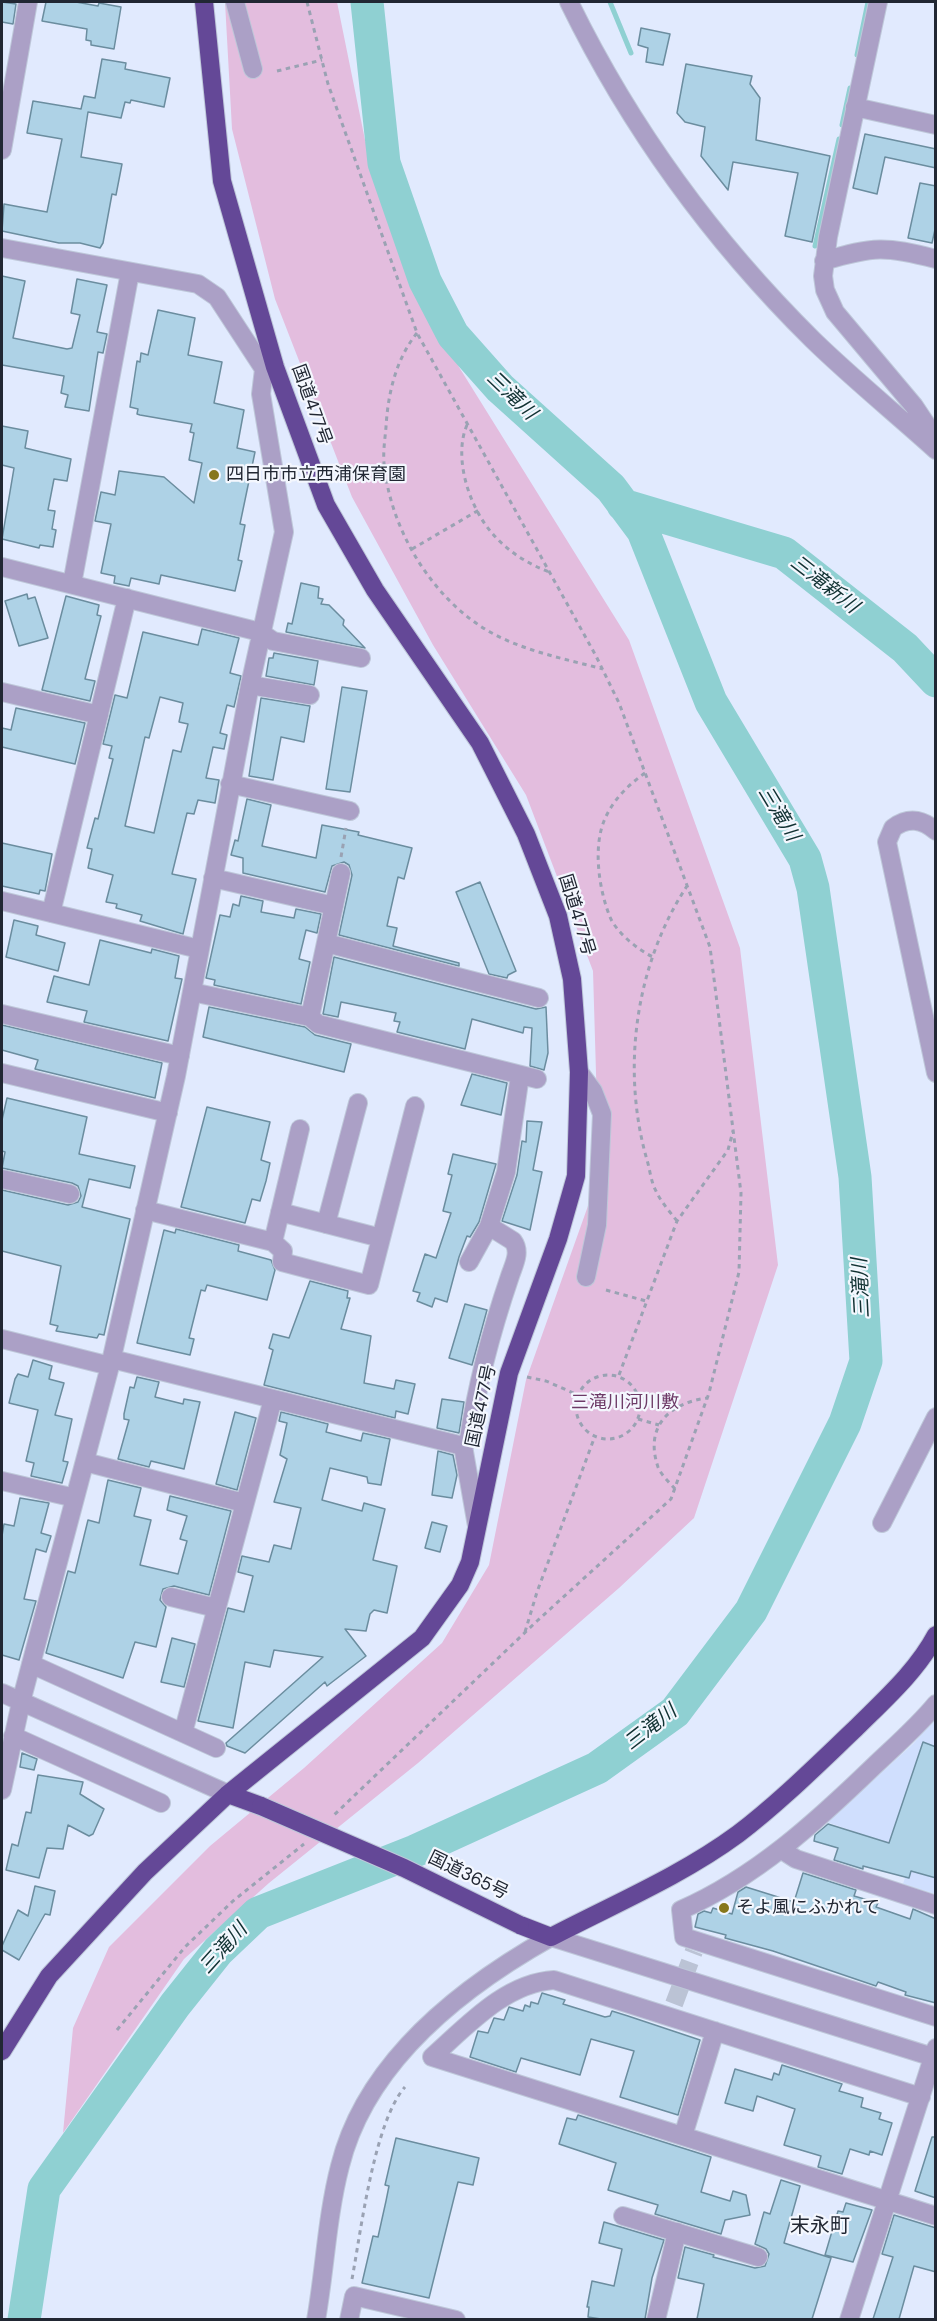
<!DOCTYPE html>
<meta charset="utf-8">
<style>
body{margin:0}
#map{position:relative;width:937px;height:2321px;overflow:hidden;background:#e1eafe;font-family:"DM Sans",sans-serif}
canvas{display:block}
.frame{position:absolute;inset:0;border:3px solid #212733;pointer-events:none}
</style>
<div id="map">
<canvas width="937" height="2321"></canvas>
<div class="frame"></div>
</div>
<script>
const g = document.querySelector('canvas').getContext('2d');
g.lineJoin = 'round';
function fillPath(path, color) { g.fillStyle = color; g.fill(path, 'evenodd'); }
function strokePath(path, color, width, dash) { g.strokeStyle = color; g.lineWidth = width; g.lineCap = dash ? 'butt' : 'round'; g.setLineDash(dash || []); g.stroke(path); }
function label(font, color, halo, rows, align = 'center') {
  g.font = font + ' "DM Sans","Noto Sans JP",sans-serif'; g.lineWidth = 4.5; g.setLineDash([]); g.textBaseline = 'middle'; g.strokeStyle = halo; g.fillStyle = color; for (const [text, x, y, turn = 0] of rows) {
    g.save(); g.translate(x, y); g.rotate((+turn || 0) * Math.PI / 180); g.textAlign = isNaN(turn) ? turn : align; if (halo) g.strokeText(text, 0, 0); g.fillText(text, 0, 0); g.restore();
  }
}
const built = new Path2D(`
 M935 1719V1894L903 1884 913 1852 827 1822 913 1744Z`);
const green = new Path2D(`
 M225 2H337L365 140 459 367 629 640 740 948 778 1265 694 1518 619 1588 418 1763 269 1883 184 1959 63 2133 73 2028 109 1947 210 1846 304 1768 442 1643 489 1565 526 1380 599 1175 593 971 526 795 433 645 352 497 275 299 232 129Z`);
const stream = new Path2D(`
 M610 2 631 53
 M857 55 868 2
 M842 125 850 88
 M815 246 839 139`);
const river = new Path2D(`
 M623 505 784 553 905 648 936 681
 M24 2320 44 2189 175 2005 218 1951 258 1913 415 1851 597 1768 675 1712 751 1611 845 1423 866 1361 855 1177 813 888 805 859 711 702 643 531 611 488 500 388 453 335 425 281 384 163 367 2`);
const building = new Path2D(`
 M2 2 16 4 13 24 2 22Z
 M46 2H76L98 6 99 3 121 7 114 49 91 45V41L86 40 87 29 42 21Z
 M641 28 670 34 663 65 646 62 648 48 638 45Z
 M102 59 126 63 125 69 170 78 164 107 131 100 130 103 125 102 121 118 88 112 81 157 122 164 116 195 112 194 103 243 100 248 80 243H59L2 231 4 204 47 212 62 139 27 133 33 101 81 109 84 96 95 98Z
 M686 64 752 76 750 84 760 98 756 140 830 156 812 242 785 236 798 173 733 162 728 190 701 156 705 127 685 122 677 113Z
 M865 134 936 149V168L885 157 877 194 853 188Z
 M920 183 936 186V225L932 243 908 238Z
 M2 276 25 281 13 338 67 349 72 348 80 315 71 313 77 279 107 285 97 332 107 334 103 353 98 352 89 411 65 407 68 395 61 393 64 376 2 365Z
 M158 310 195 318 188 355 222 362 214 403 244 410 237 448 255 452 240 524 245 525 238 560 242 561 235 591 161 575 159 584 131 578 129 586 114 583 115 576 101 573 111 524 95 521 101 492 115 495 119 471 164 477 194 503 202 463 189 460 194 433 190 432 192 424 140 415 137 414 138 409 130 407 137 361 140 362 141 353 148 355Z
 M2 426 28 431 25 448 71 459 67 481 54 479 48 510 55 511 52 529 56 530 53 547 40 545 39 548 2 539 14 468 2 465Z
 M301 583 319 587 318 598 323 599 321 604 329 605 344 620 343 625 365 648 286 632 288 623 292 624Z
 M27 594 28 599 35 597 48 638 19 646 5 601Z
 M66 596 99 605 97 615 101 616 85 679 95 681 90 701 42 690Z
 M202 629 239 638 230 673 241 676 234 707 227 705 220 733 227 735 224 749 213 747 206 778 219 780 215 803 198 800 194 814 187 813 172 874 196 879 183 934 140 921 142 915 116 908 117 904 106 902 113 875 88 868 92 849 87 848 95 818 98 819 113 759 109 758 112 746 103 744 115 695 127 698 143 632 198 645ZM160 697 183 703 179 722 188 724 181 752 173 750 154 833 125 826 145 737 149 738Z
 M274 653 318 661 314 685 266 676 269 658H273Z
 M342 687 367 691 350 792 326 789Z
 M261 698 310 706 304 742 281 737 273 780 249 776Z
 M16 708 85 723 75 764 2 747V728L11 730Z
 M247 799 271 805 262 846 316 858 322 825 359 832 358 835 412 848 404 879 398 877 387 926 397 928 393 946 459 963V966L339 935 352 875 349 865 344 862 332 866 325 892 243 873V858L231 855 235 840 238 841Z
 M2 843 52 854 45 891 40 890 39 894 2 886Z
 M480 882 516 971 508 975 507 978 489 974 456 892Z
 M241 896 263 901 261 912 294 918 296 909 321 914 317 933 306 930 299 959 310 962 301 1004 214 985 215 980 206 978 220 915 230 917 233 904 239 906Z
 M14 920 38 926 36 935 65 943 58 971 6 957Z
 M100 940 151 953 152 949 179 956 175 978 182 979 168 1041 84 1022 87 1011 47 1002 54 976 89 985Z
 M334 957 536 1009 546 1007 548 1053 544 1070 530 1066 532 1028 524 1027 523 1033 472 1019 465 1049 397 1032 400 1022 394 1021 396 1013 341 1002 338 1017 323 1014Z
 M209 1007 305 1027 315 1035 351 1044 344 1072 203 1037Z
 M2 1025 162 1063 155 1098 35 1069 38 1060 2 1050Z
 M472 1074 507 1083 501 1115 461 1105Z
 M7 1098 87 1117 79 1154 135 1166 130 1188 89 1179 82 1207 130 1219 104 1335 99 1334 97 1338 56 1331 58 1326 50 1324 61 1266 2 1251V1190L68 1205 78 1202 81 1196 78 1186 72 1183 2 1168 5 1152 2 1151V1120Z
 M207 1107 270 1122 261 1160 270 1163 266 1181 260 1201 252 1199 245 1223 181 1207Z
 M527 1121 542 1122 533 1170 542 1172 530 1230 502 1221 517 1175 522 1141 526 1142Z
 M453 1154 496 1164 479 1222 470 1237 467 1236 459 1257 447 1302 435 1298 432 1307 417 1301 420 1293 413 1291 425 1254 436 1258 451 1213 443 1211 452 1175 448 1174Z
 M176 1229 239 1245 238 1251 271 1260 275 1270 267 1300 207 1285 205 1291 201 1290 189 1338 194 1339 190 1355 137 1343 164 1230 175 1233Z
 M310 1281 348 1291 347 1298H350L341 1329 371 1336 364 1383 394 1389 396 1380 415 1384 408 1414 396 1411 395 1418 264 1385 273 1350 269 1348 273 1334 289 1338Z
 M465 1304 487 1310 472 1365 449 1358Z
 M33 1360 52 1366 49 1379 64 1383 55 1415 72 1419 63 1461 68 1462 62 1483 31 1476 34 1463 26 1461 38 1410 9 1403 15 1379 18 1374 28 1377Z
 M137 1377 159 1382 155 1397 183 1404 184 1399 200 1402 184 1469 151 1461 149 1467 118 1459 129 1420 124 1419V1414L130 1387 134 1388Z
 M442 1399 464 1402 459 1433 437 1428Z
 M235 1412 256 1418 237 1490 216 1484Z
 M281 1412 328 1424 326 1432 361 1441 363 1433 390 1439 381 1485 368 1483 367 1477 330 1468 322 1500 362 1511 364 1503 385 1509 373 1560 397 1566 387 1613 374 1610 370 1614 366 1631 345 1629 366 1656 327 1686 325 1682 245 1753 227 1746 226 1743 323 1657 274 1650 270 1667 245 1662 233 1728 198 1721 228 1608 244 1612 253 1576 238 1572 242 1556 269 1562 274 1545 291 1549 301 1508 274 1502 287 1459 280 1455 287 1423 279 1421Z
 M438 1451 453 1455 457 1475 452 1498 432 1495Z
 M108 1480 141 1488 134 1516 151 1520 140 1565 178 1574 187 1541 180 1539 187 1516 167 1510 170 1496 231 1511 209 1595 174 1586 163 1589 160 1600 166 1607 156 1647 135 1642 123 1678 46 1653 68 1571 75 1573 88 1520 99 1523Z
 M20 1498 49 1503 41 1533 51 1536 46 1552 36 1549 24 1599 36 1601 19 1660 2 1655V1536L4 1524 14 1526Z
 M432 1522 447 1526 440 1552 425 1548Z
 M172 1638 195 1644 184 1687 161 1682Z
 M923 1742 936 1747V1878L911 1871 909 1878 863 1866V1869L834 1860 838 1848 814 1841 815 1835 828 1824 889 1843Z
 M22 1753 37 1759 34 1770 20 1767Z
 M38 1775 83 1782 80 1794 104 1809 93 1834 89 1836 68 1825 63 1849 47 1848 39 1878 6 1870 12 1844 18 1846 26 1812 31 1813Z
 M803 1873 856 1890 854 1896 878 1903 876 1907 910 1919 913 1909 936 1919V2003L905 1995 906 1992 878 1982 876 1986 773 1951 725 1938 726 1935 695 1927 698 1914 704 1911 711 1913 713 1908 732 1914 738 1892 746 1887 794 1902Z
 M35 1886 55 1891 50 1915 45 1914 19 1960 2 1950V1946L18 1910 28 1916Z
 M542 1993 565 2000 563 2004 605 2017 610 2016 612 2011 628 2016 700 2040 678 2115 620 2097 634 2051 591 2039 580 2075 521 2058 516 2072 470 2057 478 2031 488 2033 494 2018 504 2020 509 2007 523 2011 525 2005 530 2007 531 2002 538 2004Z
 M782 2065 842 2084 839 2091 863 2098 861 2107 881 2113 879 2119 892 2123 882 2155 870 2151 869 2155 850 2149 842 2174 818 2167 821 2156 784 2145 795 2109 757 2096 753 2111 725 2103 735 2069 772 2080 774 2073 779 2075Z
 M578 2115 711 2157 701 2192 730 2201 733 2191 746 2195 750 2215 725 2220 721 2234 655 2214 658 2205 608 2190 616 2163 559 2144 567 2118 576 2120Z
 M932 2137H936V2198L915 2191Z
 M396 2138 479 2158 473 2185 458 2182 429 2298 362 2283 373 2236 378 2237 386 2201 389 2186 385 2185Z
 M781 2180 800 2186 784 2243 831 2258 812 2319H697L704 2284 678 2278 685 2247 714 2255 713 2257 755 2268 765 2266 769 2254 766 2249 755 2244 764 2212 770 2214Z
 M846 2203 872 2210 853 2262 825 2255 838 2211 843 2212Z
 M894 2215 936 2228V2272L914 2266 899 2319H873L893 2257 882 2254Z
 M604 2222 664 2240 652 2278 645 2319H601L588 2317 589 2307H587L592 2281 614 2286 622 2249 599 2243Z`);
const minorTunnel = new Path2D(`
 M674 2004 694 1951`);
const path = new Path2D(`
 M307 2 328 84 417 333 596 656 619 703 710 947 741 1193 739 1272 709 1393 671 1499 537 1621 333 1816
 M277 71 322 60
 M417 333C396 359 388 393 386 427 385 439 383 451 384 463 390 529 432 599 490 632 524 651 565 659 603 669
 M467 425C453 457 469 507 492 533 507 551 528 564 549 572
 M412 549 479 510
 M645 773C628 785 612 801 604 821 593 848 599 890 610 917 616 932 638 950 653 957
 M341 857 346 828
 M677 1221C670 1212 661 1202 656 1191 651 1182 650 1170 647 1160 621 1070 635 965 687 886
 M606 1290 646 1301
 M576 1407a32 32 0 1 1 64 0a32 32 0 1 1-64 0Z
 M619 1375 677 1221 728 1150 733 1131
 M527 1377 546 1381 578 1395
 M638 1419 659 1425
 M675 1489C670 1483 661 1475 658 1467 644 1426 670 1403 707 1398
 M525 1632 537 1592 595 1436
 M117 2030 185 1947 233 1901 304 1844
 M352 2279C361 2231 374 2122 405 2087`);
const minor = new Path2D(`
 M235 2 253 69
 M569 2C630 127 714 242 813 340 852 378 895 413 936 450
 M878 2 828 237 823 276 825 290 835 312 914 406 936 439
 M855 107 936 125
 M2 150 28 2
 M2 248 198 284 217 297 264 369
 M824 261C874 246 885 246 936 259
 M2 567 260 632 273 641 361 658
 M72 584 130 272
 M250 685 310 695
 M2 692 99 715
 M230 784 350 811
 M936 831C922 819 908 817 893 828L887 842 936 1073
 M213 878 334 906
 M2 901 199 949
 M51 913 127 598
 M326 943 539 998
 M192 992 310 1017 341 873
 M2 1014 180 1056
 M310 1017 318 1024 537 1079
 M579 1072 593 1091 602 1114 597 1225 586 1277
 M2 1073 168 1113
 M2 1179 70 1194
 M145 1210 273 1242 300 1129
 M280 1212 381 1238
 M326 1224 358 1103
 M273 1242 283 1251 282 1262 369 1285 415 1106
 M469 1262 489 1226 506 1172 520 1075
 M2 1339 110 1366
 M112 1359 463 1446 477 1526
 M463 1446 469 1439C477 1384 492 1329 510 1276 514 1264 521 1252 513 1241L489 1226
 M85 1462 244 1503
 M2 1481 75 1498
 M882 1523 936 1417
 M171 1597 216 1608
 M31 1664 216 1748
 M2 1693 228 1794
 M936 1704C918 1726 895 1746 874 1766 816 1822 756 1877 681 1910L684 1937 936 2017
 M183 1733 273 1399
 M13 1736 161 1803
 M2 1790 21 1702 110 1366 176 1076 250 685 284 532 261 394 264 369 275 367
 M782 1850 796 1859 936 1905
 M432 2057C467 2026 505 1983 554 1980L921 2097
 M432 2057 936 2216
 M683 2136 715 2031
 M623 2216 758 2257
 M316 2320C325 2269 327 2216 340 2166 366 2061 462 1987 551 1937L936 2058
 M349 2320 354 2296 456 2320
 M656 2320 677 2232
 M849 2320 936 2048`);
const highway = new Path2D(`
 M228 1794 261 1806
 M520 1925 551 1937C614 1904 681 1876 738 1834 780 1802 818 1764 856 1728 884 1700 917 1671 936 1635
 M2 2051 49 1976 145 1872 228 1794 422 1638 460 1585 470 1562 509 1373 558 1239 576 1176 579 1072 572 979 558 916 526 834 480 743 375 590 326 505 275 367 222 181 204 2`);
const highwayBridge = new Path2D(`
 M261 1806 404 1868 520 1925`);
const markers = [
 [214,475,6,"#87771b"],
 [724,1908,6,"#87771b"]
];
const streetNames = [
 ["国道477号",311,405,70],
 ["国道477号",576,915,73],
 ["国道477号",482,1406,-78],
 ["国道365号",468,1876,26]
];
const poiNames = [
 ["四日市市立西浦保育園",226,475],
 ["そよ風にふかれて",736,1908]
];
const parkNames = [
 ["三滝川河川敷",625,1403]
];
const waterNames = [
 ["三滝川",511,396,44],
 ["三滝新川",824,585,38],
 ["三滝川",778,814,59],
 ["三滝川",862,1288,-93],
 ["三滝川",651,1728,-38],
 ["三滝川",224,1949,-48]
];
const neighbourhoodNames = [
 ["末永町",820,2227]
];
fillPath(built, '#d0dffe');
fillPath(green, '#e3bdde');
strokePath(stream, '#8fd0d2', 5);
strokePath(river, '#8fd0d2', 33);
fillPath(building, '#aed2e6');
strokePath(building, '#6b8d9f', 1.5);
strokePath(minorTunnel, '#bbc3d5', 18, [18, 9]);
strokePath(minor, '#bec7d9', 20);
strokePath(highway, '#bec7d9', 20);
strokePath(path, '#9aa2b3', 3, [4.5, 4.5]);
strokePath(minor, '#aba0c6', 18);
strokePath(highway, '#644897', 18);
strokePath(highwayBridge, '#bec7d9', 20, []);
strokePath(highwayBridge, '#644897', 18);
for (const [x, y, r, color] of markers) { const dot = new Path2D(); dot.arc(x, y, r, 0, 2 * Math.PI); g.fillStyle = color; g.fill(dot); strokePath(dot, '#f4f7fe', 2); }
label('18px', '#212733', '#f4f7fe', streetNames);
label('18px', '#212733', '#f4f7fe', poiNames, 'left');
label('18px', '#6d3a67', '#f4f7fe', parkNames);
label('italic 20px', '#103132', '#f4f7fe', waterNames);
label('20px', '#212733', '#f4f7fe', neighbourhoodNames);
</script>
